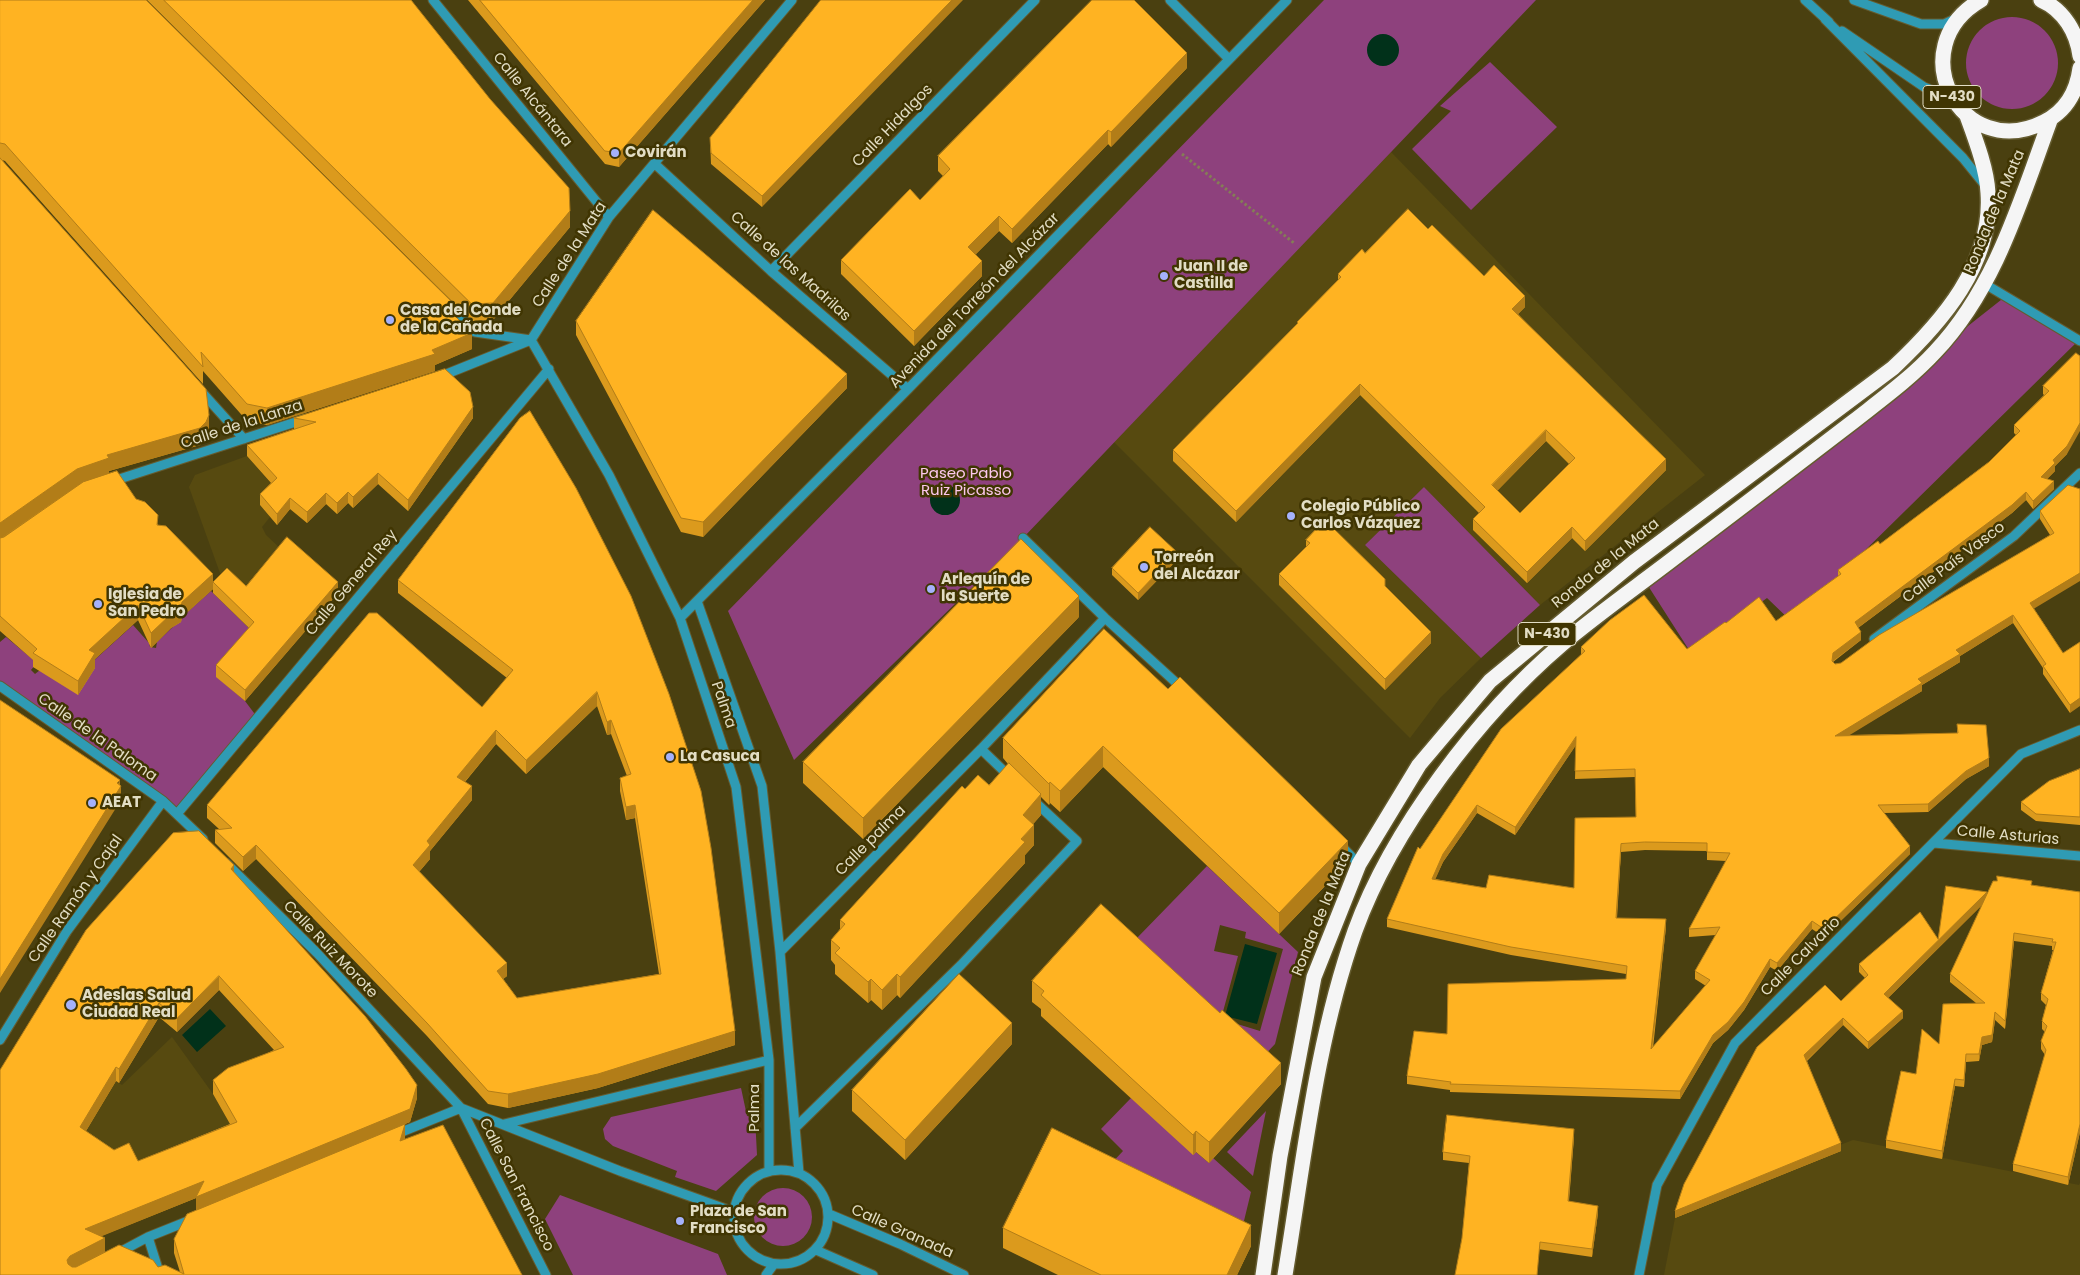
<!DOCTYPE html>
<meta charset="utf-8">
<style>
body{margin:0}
canvas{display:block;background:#4a4010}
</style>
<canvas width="2080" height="1275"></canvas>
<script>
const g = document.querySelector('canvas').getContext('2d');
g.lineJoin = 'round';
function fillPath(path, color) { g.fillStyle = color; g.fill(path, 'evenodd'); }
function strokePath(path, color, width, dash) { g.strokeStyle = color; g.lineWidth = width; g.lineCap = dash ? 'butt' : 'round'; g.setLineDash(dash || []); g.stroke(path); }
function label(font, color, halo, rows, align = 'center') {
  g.font = font + ' Poppins,sans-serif'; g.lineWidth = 5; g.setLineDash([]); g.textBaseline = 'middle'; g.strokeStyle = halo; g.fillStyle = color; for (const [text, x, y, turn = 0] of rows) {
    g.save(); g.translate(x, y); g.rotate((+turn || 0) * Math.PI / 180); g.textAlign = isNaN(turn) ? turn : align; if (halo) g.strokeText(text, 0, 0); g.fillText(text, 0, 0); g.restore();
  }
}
const built = new Path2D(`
 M1391 152 1705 475 1540 605 1424 487 1365 545 1481 658 1440 698 1410 738 1114 442Z
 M247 456 273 486 260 505 270 517 262 527 266 535 284 552 246 597 220 573 189 487 195 475Z
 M172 1037 213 1094 258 1173 122 1228 80 1141 116 1081 122 1085Z
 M1853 1140 2079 1185 2080 1183V1275H1664L1677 1208Z`);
const green = new Path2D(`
 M1324 0H1536L1023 538 794 760 728 611Z
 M1966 63a46 46 0 1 1 92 0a46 46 0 1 1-92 0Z
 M1490 62 1557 127 1471 210 1412 149 1451 111 1440 106Z
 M2006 296 2079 340 1792 622 1767 598 1691 653 1645 581Z
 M1424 487 1540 605 1481 658 1365 545Z
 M211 591 254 633 217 677 245 701 257 717 177 814 0 687V642L6 637 37 663 31 670 35 674 40 670 89 665 133 625 149 643 150 647 156 648 157 642 176 624 180 622 182 617Z
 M1207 866 1298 952 1275 1044 1257 1063 1136 939ZM1220 925 1246 932 1245 938 1283 949 1260 1031 1221 1019 1238 956 1214 951Z
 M741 1088 747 1116 755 1117 757 1155 716 1191 675 1177 677 1171 613 1146 605 1139 603 1129 611 1117Z
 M1131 1098 1209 1163 1213 1158 1251 1192 1242 1229 1109 1166 1123 1151 1101 1129Z
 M1266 1111 1253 1176 1227 1152Z
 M754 1217a29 29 0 1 1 58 0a29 29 0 1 1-58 0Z
 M560 1195 718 1254 727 1275H573L545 1219Z`);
const water = new Path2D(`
 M1367 50a16 16 0 1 1 32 0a16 16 0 1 1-32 0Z
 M930 500a15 15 0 1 1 30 0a15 15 0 1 1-30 0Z
 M1245 944 1277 953 1257 1024 1225 1016Z
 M210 1009 226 1026 197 1052 182 1035Z`);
const path = new Path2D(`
 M1182 154 1294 243`);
const minor = new Path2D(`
 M433 0 609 217
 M1170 0 1229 59
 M1805 0 1829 22
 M1854 0 1921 24H1944L1959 17
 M1825 19 1963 158 1984 184
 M1842 31 1924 87 1952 98
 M655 164 771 271 908 389
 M771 271 1035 0
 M1985 284 2080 341
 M448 305 475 332 531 340
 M439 377 531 340
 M199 389 244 439
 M110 482 305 419
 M1023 538 1105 618 1183 689
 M697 601 762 786 780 952 799 1173
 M680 618 908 389 1287 0
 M1874 639 2014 536 2080 473
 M0 686 163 801 203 839
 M1010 777 981 749 1105 618
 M177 814 549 369
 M1934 843 2080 856
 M1341 846 1359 864
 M226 863 317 953 461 1108 546 1275
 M780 952 981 749
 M0 1040 67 931 163 801
 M461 1108 620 1171 734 1212
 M504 1124 769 1060
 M795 1128 961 965 1077 841 1033 800
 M394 1135 461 1108
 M734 1217a47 47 0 1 1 94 0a47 47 0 1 1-94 0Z
 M769 1171V1060L736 787 680 618 609 475 531 340 609 217 792 0
 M829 1214 900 1244 964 1275
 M148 1237 160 1275
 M816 1250 873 1275
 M118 1253 148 1237 193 1219
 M766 1275 774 1264
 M1639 1275 1657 1185 1735 1043 2021 754 2080 730`);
const highway = new Path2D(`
 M1981 0C1900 47 1961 164 2044 122 2066 111 2077 91 2080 68
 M2041 0C2064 10 2077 33 2080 56
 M1263 1275 1280 1156 1314 977 1359 864 1419 765 1490 681 1634 562 1893 368C1942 322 1993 264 1988 193 1987 169 1975 138 1967 116
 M1285 1275C1304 1160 1316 1041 1355 931 1392 829 1479 715 1562 644 1599 613 1639 585 1678 555 1737 511 1795 466 1854 421 1882 399 1911 378 1935 352 1996 288 2021 199 2051 118`);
const wall = new Path2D(`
 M0 0 455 305V316L472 349 435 365V371L267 425 247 421 203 371V384L5 161 2 160 209 432 206 439 200 445 109 471V473L136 499 213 589 182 617 181 622 171 628 151 648 138 620 95 659V668L78 695 33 667V660L0 631ZM78 485 4 537 2 538 77 486Z
 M147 0H411L570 227 493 320 472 321Z
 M468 0H765L619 167 605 164Z
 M821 0 762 207 711 164 710 138Z
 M1187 68 1111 147 1108 144 1012 243 999 231 976 254 982 276 914 346 841 274V260L920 200 943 176 938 171V156Z
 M1428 229 1484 276 1525 307 1518 314 1666 470 1585 551 1572 538 1527 583 1473 530V519L1479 513 1360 395 1236 522 1173 461V450L1297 324V322L1338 280V274L1365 253ZM1546 441 1569 464 1520 513 1497 491Z
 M576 321 847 388 703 537 681 532 576 335Z
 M2076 353 2067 454 2055 466V471L2047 479 2054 489 2033 509 2026 500 2012 513 1858 628 1861 640 1833 662 1835 664 1841 663 2050 535 2040 519V511L2068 485 2034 609 2063 653 2080 642 2070 713 2043 674V668L2013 623 1960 656V662L1922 685V691L1848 735 1957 733V724L1989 766 1966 779 1928 812 1884 813 1910 854 1824 937 1812 929 1777 971 1770 967 1744 1010 1728 1030 1713 1043 1680 1099 1450 1092V1090L1407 1084V1076L1447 1034 1626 979V974L1511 955 1387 927V919L1420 849 1581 655V647L1687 649 1726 623 1776 621 1838 576V570L1880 544 1989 462 2016 435 2014 433V425L2044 395 2043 394V386ZM1576 745 1575 779 1635 777 1636 817 1574 888H1486L1435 879 1443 862 1477 813 1515 835ZM1645 850 1707 851V860L1726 861 1689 929V937L1716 935 1695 971V979L1706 986 1653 1048 1666 927 1617 918 1621 852Z
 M294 418H473L408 511 378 484 353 508 348 503 337 514 326 504 307 523 290 509 277 525 260 505V494L271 483 247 456V445L294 429Z
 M520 418 735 1045 598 1088 508 1108 488 1104 427 1036 256 859 243 871 215 843V830L219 829 207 818V805L482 707 507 678 398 593V580ZM597 706 607 735 611 734 627 776 620 778V791L626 820 635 818 659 974 517 998 503 979 507 976 419 872 430 859V851L472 800 465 782 496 744 526 774Z
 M1306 540 1431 643 1385 690 1279 585V574L1306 547Z
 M1177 560 1138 600 1112 575V568Z
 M213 582 246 586 338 593 245 701 216 677V665L249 628 213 593Z
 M1079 617 863 839 803 783V762Z
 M1104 629 1348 862 1279 934 1103 767 1060 812 1050 803 1049 805 1041 797V815L1033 824 1034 845 1025 855V863L900 998 897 995 882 1010 871 1000 868 1003 835 974V965L831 960V940L840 929V920L965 789 989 785 1008 764 1003 758V738Z
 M2080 769V825L2036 821 2021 810V802Z
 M234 872 417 1098 410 1122 405 1124V1139L522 1275H0V1070ZM219 990 274 1050 213 1080V1094L230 1124 138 1161 114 1150 86 1131 116 1081 119 1083 159 1017 177 1032ZM196 1198V1210L174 1239V1253L180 1272 158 1267 105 1252 101 1236Z
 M2032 885 2080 892V1132L2068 1185 2013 1171V1164L2045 1055 2041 1049V1041L2045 1032 2042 1029V1021L2046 1005 2041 1000V993L2053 950H2052V946L2014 941 2005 1029 1995 1020 1992 1042 1982 1045 1979 1061 1966 1062 1964 1087 1955 1086 1942 1159 1886 1148V1140L1916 1074 1939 1044 1976 1003 1950 982V974L1983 904 1888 998 1903 1018 1868 1049 1843 1025 1807 1061 1841 1151 1675 1218 1841 1001 1865 978 1859 972V964L1938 939 1987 895Z
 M1032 981 1281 1084 1209 1163 1196 1152 1193 1155 1041 1016V1009L1032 1002Z
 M1012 1044 905 1160 852 1111V1090Z
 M1574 1137 1569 1201 1598 1213 1592 1257 1462 1238 1469 1163 1443 1160V1152Z
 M1003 1228 1251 1246 1237 1275H1058L1003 1248Z`);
const shadedWall = new Path2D(`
 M753 0H765L619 167V153Z
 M952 0H963L762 207V196Z
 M1187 53V68L1111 147V132Z
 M1108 130V144L1012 243V229Z
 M570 211V227L493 320V303Z
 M999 216V231L968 262V247Z
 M982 261V276L914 346V331Z
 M1525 296V307L1512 320V309Z
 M472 333V349L435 365V371L267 425V408L432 350Z
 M847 374V388L703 537V522Z
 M1360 384V395L1236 522V511Z
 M473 407V418L408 511V500Z
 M209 415V432L206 439 200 445 109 471V475L77 486 0 539V523L77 469 107 455Z
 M2080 423V431L2067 454 2055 466V471L2041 485V477Z
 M1546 430V441L1492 496V485Z
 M1666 459V470L1585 551V541Z
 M378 473V484L353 508V497Z
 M2054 481V489L2033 509V501Z
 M348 492V503L337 514V503Z
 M2026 492V500L2012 513 1855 630V622Z
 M326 493V504L307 523V512Z
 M290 498V509L277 525V514Z
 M1572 527V538L1527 583V572Z
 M1177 552V560L1138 600V593Z
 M2080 573V581L2030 611V603Z
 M213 574V589L182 617 181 622 171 628 151 648V633L171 614 182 602Z
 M338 582V593L245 701V690Z
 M1079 596V617L863 839V818Z
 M138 605V620L95 659V668L78 695V681L89 650Z
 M2013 615V623L1960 656V662L1922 685V691L1835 744V736L1918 679 1956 650Z
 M1431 632V643L1385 690V679Z
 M1861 632V640L1833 661 1832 669 1833 653Z
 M597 692V706L526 774V760Z
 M2080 698V706L2070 713V705Z
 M611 720V734L607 735V722Z
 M496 730V744L457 791V777Z
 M1576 737V745L1515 835V827Z
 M1103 746V767L1060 812V791Z
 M1989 758V766L1966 779 1928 812V804L1966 771Z
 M120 780V788L121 786V800L0 993V979Z
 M1050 782V803L1049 805V784Z
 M472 786V800L430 851V859L413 879V865L427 841Z
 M1041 794V815L1023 836V815Z
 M635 805V818L626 820V807Z
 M1477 805V813L1443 862 1432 887V879L1443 854Z
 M1034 825V845L1025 855V863L900 998V977Z
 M1348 841V862L1279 934V913Z
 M1621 844V852L1616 926V918Z
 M256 845V859L243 871V857Z
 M1910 846V854L1824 937V929Z
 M234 865V879L231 869Z
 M1987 892V900L1884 1002V994Z
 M1666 919V927L1651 1057V1049Z
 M1812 921V929L1777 971V963Z
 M2014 933V941L2005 1029V1021Z
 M1770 959V967L1744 1010 1728 1030 1713 1043 1680 1099V1091L1713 1035Z
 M507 963V976L497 984V971Z
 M897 974V995L882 1010V990Z
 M219 976V990L177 1032V1018Z
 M871 979V1000L868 1003V982Z
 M159 1003V1017L119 1083V1069Z
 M1903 1011V1018L1868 1049V1042Z
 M1995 1012V1020L1992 1042 1982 1045 1979 1061V1054L1982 1037Z
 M1843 1018V1025L1804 1063V1055Z
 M1012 1023V1044L905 1160V1140Z
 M735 1031V1045L598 1088 508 1108V1094Z
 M1966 1054V1062L1964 1087V1080Z
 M1281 1063V1084L1209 1163V1142Z
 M116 1067V1081L80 1141V1127Z
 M1955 1079V1086L1942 1159V1151Z
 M417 1085V1098L410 1122 405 1124V1138L400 1154 196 1210V1198L85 1243V1229Z
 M2080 1124V1132L2068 1185V1177Z
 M1574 1129V1137L1568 1209V1201Z
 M1196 1131V1152L1193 1155V1135Z
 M1841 1143V1151L1675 1218V1211Z
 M1598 1206V1213L1592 1257V1249Z
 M1251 1225V1246L1237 1275H1227Z
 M105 1238V1252L70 1270 67 1260 70 1256Z`);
const building = new Path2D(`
 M0 0H146L455 305 445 306 472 333 432 350 435 354 267 408 247 404 201 352 203 367 5 144 0 143Z
 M164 0H411L490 99 569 188 570 211 493 303 472 304Z
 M480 0H753L619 153 605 151Z
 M821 0H952L762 196 711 153 710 138Z
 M1092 0H1134L1187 53 1111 132 1108 130 1012 229 999 216 968 247 982 261 914 331 841 260 910 189 920 200 950 169 938 156Z
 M0 158 206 389 209 415 206 422 200 428 107 455 109 458 77 469 0 523Z
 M1408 209 1428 229 1432 225 1484 276 1494 265 1525 296 1512 309 1666 459 1585 541 1572 527 1527 572 1473 519 1485 507 1360 384 1236 511 1173 450 1298 323 1297 322 1341 277 1338 274 1362 249 1365 253ZM1546 430 1575 458 1520 513 1492 485Z
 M653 210 847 374 703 522 681 518 576 321Z
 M2076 353 2080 356V423L2067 446 2053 460 2055 463 2041 477 2054 481 2033 501 2026 492 2012 505 1855 622 1861 632 1833 653 1832 661 1835 664 1841 663 1879 635 2054 533 2040 511 2068 485 2080 489V573L2030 603 2063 653 2080 642V698L2070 705 2043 666 2046 664 2013 615 1956 650 1960 654 1918 679 1922 683 1835 736 1958 733 1957 724 1986 725 1989 758 1966 771 1928 804 1878 805 1910 846 1824 929 1812 921 1777 963 1770 959 1744 1002 1728 1022 1713 1035 1680 1091 1450 1084 1451 1082 1407 1076 1414 1031 1447 1034 1448 984 1626 979 1627 966 1511 947 1387 919 1418 847 1420 849 1501 729 1585 651 1581 647 1610 620 1644 595 1687 649 1725 622 1726 623 1759 597 1776 621 1841 574 1838 570 1878 541 1880 544 1989 462 2020 431 2014 425 2049 391 2043 386ZM1576 737 1575 771 1635 769 1636 817 1575 818 1574 888 1489 875 1486 888 1432 879 1443 854 1477 805 1515 827ZM1645 842 1707 843V852L1730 853 1689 929 1720 927 1695 971 1710 980 1651 1049 1666 919 1616 918 1621 844Z
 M445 369 470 392 473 407 408 500 378 473 353 497 348 492 337 503 326 493 307 512 290 498 277 514 260 494 277 478 247 445 316 422 294 418Z
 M530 411 576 488 631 596 669 694 701 791 711 848 735 1031 598 1074 508 1094 488 1091 427 1023 256 845 243 857 215 830 232 828 207 805 369 613H377L482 707 513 670 398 580 520 418ZM597 692 607 722 611 720 631 774 620 778 626 807 635 805 661 974 517 998 497 971 507 963 413 865 430 845 427 841 472 786 457 777 496 730 526 760Z
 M117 471 136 499 145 502 158 515 157 525 166 526 213 574 182 602 181 607 171 614 151 633 138 605 89 650 95 653 78 681 33 653 37 649 0 616V538L4 537 83 482Z
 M1325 520 1385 579V586L1431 632 1385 679 1279 574 1310 543 1306 540Z
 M1150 527 1177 552 1138 593 1112 568Z
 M287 537 338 582 245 690 216 665 254 622 213 582 227 568 246 586Z
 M1021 539 1079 596 863 818 803 762Z
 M1104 629 1168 689 1180 677 1348 841 1279 913 1103 746 1060 791 1050 782 1049 784 1003 738Z
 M0 700 120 780 117 783 121 786 0 979Z
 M1009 763 1041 794 1023 815 1034 825 1021 839 1025 842 900 977 897 974 882 990 871 979 868 982 835 953 840 948 831 940 845 924 840 920 962 786 965 789 978 775 989 785Z
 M2080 769V817L2036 814 2021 802 2049 781Z
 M199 831 234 865 231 869 365 1016 406 1069 417 1085 410 1109 196 1197 204 1181 85 1229 105 1238 70 1256 67 1260 68 1264 72 1267H76L119 1245 153 1260 158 1267 165 1265 184 1274 174 1239 187 1214 405 1124 400 1141 443 1125 522 1275H0V1070L86 930 173 833ZM219 976 284 1047 228 1068 213 1080 237 1122 138 1161 129 1143 114 1150 80 1127 116 1067 119 1069 159 1003 177 1018Z
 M1997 876 2032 881 2031 885 2080 892V1124L2068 1177 2013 1164 2046 1050 2041 1041 2047 1026 2042 1021 2048 999 2041 993 2056 942H2052L2053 939 2014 933 2005 1021 1995 1012 1992 1035 1982 1037 1979 1054H1966L1964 1080 1955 1079 1942 1151 1886 1140 1901 1071 1916 1074 1922 1029 1939 1044 1943 1004 1985 1003 1950 974 1993 881H1997Z
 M1946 886 1987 892 1884 994 1903 1011 1868 1042 1843 1018 1804 1055 1841 1143 1675 1211 1684 1184 1757 1047 1825 985 1841 1001 1868 975 1859 964 1920 912 1938 939Z
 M1101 904 1220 1013 1222 1010 1281 1063 1209 1142 1196 1131 1193 1135 1041 995 1044 991 1032 981Z
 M959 974 1012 1023 905 1140 852 1090Z
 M1447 1115 1574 1129 1568 1201 1598 1206 1592 1249 1540 1242 1537 1275H1455L1462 1238 1470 1156 1443 1152Z
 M1052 1128 1251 1225 1227 1275H1101L1003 1228Z`);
const markers = [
 [615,153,5,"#a5b1fc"],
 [1164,276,5,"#a5b1fc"],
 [390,320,5,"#a5b1fc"],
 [1291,516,5,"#a5b1fc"],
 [1144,567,5,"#a5b1fc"],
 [931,589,5,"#a5b1fc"],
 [98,604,5,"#a5b1fc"],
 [670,757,5,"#a5b1fc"],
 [92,803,5,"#a5b1fc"],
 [71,1005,6,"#a5b1fc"],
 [680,1221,5,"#a5b1fc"]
];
const shields = [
 [1952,97,58],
 [1547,634,58]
];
const shieldNames = [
 ["N-430",1952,97],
 ["N-430",1547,634]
];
const streetNames = [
 ["Calle Alcántara",532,100,51],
 ["Calle Hidalgos",893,126,-46],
 ["Ronda de la Mata",1995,212,-67],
 ["Calle de la Mata",570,255,-57],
 ["Calle de las Madrilas",790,267,42],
 ["Avenida del Torreón del Alcázar",975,301,-46],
 ["Calle de la Lanza",242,425,-18],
 ["Calle País Vasco",1954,563,-37],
 ["Ronda de la Mata",1606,564,-39],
 ["Calle General Rey",352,583,-50],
 ["Palma",723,705,71],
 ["Calle de la Paloma",97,738,35],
 ["Calle Asturias",2008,836,5],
 ["Calle palma",871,841,-45],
 ["Calle Ramón y Cajal",76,899,-55],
 ["Ronda de la Mata",1322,914,-68],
 ["Calle Ruiz Morote",330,950,46],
 ["Calle Calvario",1801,957,-45],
 ["Palma",755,1108,-90],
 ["Calle San Francisco",516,1185,63],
 ["Calle Granada",902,1232,24]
];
const poiNames = [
 ["Covirán",625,153],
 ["Juan II de",1174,267],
 ["Castilla",1174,284],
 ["Casa del Conde",400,311],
 ["de la Cañada",400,328],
 ["Colegio Público",1301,507],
 ["Carlos Vázquez",1301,524],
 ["Torreón",1154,558],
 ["del Alcázar",1154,575],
 ["Arlequín de",941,580],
 ["la Suerte",941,597],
 ["Iglesia de",108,595],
 ["San Pedro",108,612],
 ["La Casuca",680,757],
 ["AEAT",102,803],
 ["Adeslas Salud",82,996],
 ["Ciudad Real",82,1013],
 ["Plaza de San",690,1212],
 ["Francisco",690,1229]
];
const parkNames = [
 ["Paseo Pablo",966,474],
 ["Ruiz Picasso",966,491]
];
fillPath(built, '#574a10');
fillPath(green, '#8e417d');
fillPath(water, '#01311a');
strokePath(minor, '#655c30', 11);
strokePath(highway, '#655c30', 18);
strokePath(path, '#857d56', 3, [2.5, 2.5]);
strokePath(minor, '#2f9bb4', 9);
strokePath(highway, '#f5f5f5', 15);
fillPath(wall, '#db9a1d');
fillPath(shadedWall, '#b27d18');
fillPath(building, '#ffb322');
strokePath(building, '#b27d18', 1);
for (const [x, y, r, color] of markers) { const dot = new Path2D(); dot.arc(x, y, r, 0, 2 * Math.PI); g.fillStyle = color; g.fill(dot); strokePath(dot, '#403502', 2); }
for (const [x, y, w] of shields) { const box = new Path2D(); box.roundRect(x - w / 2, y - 11.5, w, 23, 4); g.fillStyle = '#403502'; g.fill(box); strokePath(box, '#e2ddc4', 1); }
label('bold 14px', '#e2ddc4', null, shieldNames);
label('15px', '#e2ddc4', '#403502', streetNames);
label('bold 15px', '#e2ddc4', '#403502', poiNames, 'left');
label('15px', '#fcc7ed', '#403502', parkNames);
</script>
